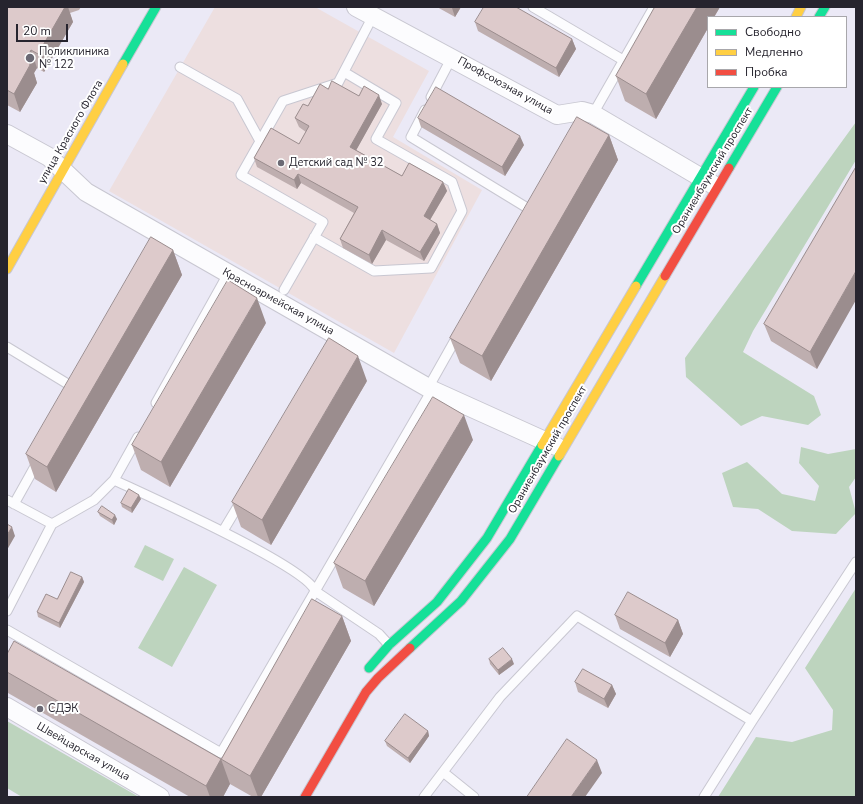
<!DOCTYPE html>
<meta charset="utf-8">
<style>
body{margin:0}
#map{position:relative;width:863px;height:804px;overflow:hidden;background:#ebe9f6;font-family:"Nunito Sans",sans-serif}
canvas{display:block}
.frame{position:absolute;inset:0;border:8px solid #26242e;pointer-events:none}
.legend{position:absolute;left:707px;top:16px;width:140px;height:72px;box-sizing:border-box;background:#fff;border:1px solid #a8a7ab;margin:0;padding:5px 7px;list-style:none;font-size:12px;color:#26242e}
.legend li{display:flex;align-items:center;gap:8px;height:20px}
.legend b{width:20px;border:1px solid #a8a7ab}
.scale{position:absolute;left:16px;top:24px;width:52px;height:18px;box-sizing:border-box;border:2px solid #26242e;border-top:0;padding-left:5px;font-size:12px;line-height:14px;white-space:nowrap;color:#26242e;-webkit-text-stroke:3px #fff;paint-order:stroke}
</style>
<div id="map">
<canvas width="863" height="804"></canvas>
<div class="frame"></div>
<ul class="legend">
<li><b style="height:5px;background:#16e098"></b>Свободно</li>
<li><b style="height:5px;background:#ffcf43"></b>Медленно</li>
<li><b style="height:5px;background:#f24e42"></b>Пробка</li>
</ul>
<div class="scale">20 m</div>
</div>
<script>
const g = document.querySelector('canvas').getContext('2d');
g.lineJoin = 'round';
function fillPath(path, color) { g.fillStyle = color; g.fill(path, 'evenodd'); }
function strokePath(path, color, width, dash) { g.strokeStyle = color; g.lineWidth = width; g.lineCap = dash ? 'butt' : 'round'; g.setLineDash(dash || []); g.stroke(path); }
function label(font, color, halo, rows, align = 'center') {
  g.font = font + ' "Nunito Sans",sans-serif'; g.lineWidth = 4; g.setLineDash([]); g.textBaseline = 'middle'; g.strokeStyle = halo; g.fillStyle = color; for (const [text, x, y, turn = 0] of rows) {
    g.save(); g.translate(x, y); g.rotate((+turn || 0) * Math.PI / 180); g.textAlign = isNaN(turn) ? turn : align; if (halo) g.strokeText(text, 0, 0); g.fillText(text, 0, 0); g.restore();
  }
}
const education = new Path2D(`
 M215 7H315L429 71 393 137 482 190 394 353 109 191Z`);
const green = new Path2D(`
 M856 122V160L753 331 743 352 814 396 821 415 808 425 762 416 741 426 686 377 685 358Z
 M801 447 828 454 856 449V477L849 487 856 513 836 534 792 531 758 509 733 507 722 473 747 462 782 494 815 501 819 486 799 463Z
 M145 545 174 559 163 581 134 567Z
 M184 567 217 585 172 667 138 648Z
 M856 588V797H718L756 737 792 742 832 730 833 710 805 668Z
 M7 721 139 797H22L7 788Z`);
const lane = new Path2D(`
 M533 7 623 60
 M180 67 237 99 260 141
 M431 97 452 57
 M425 110 411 137 529 209
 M593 114 654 7
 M314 237 374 271 431 268 462 211 452 182 376 139 396 103 344 72
 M284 290 323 222 241 175 283 101 338 83 373 16
 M7 347 76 389
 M428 388 459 333
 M156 403 228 274
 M114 480 138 437
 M7 500 52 524 94 500 114 480C146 495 307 567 315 591L379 634 389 645
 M14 504 38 461
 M223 531 241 501
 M7 611 52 524
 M7 630 221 753 432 390
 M443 772 474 797
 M424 797 500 697 577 616 752 721
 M704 797 752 721 856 562`);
const street = new Path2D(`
 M356 7 557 115 582 111 593 114 712 184
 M7 134 49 157 86 192 432 390 556 446
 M7 707 160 797`);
const fast = new Path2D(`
 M819 17 825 7
 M123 64 156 7
 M729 168 777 87
 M636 286 754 87
 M410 648 461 601 510 539 559 456
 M369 668 389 645 437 602 487 538 542 445`);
const slow = new Path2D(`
 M796 17 801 7
 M7 269 123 64
 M542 445 636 286
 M559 456 665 276`);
const jam = new Path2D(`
 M665 276 729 168
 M305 797 366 692 378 678 410 648`);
const wall = new Path2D(`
 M7 7H81L79 10 70 13 73 22 44 72 37 68 34 73 37 83 20 112 7 105Z
 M437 7H461L455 17Z
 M655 7H720L656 119 625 101 616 76Z
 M475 22 572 39 576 49 559 77 478 31Z
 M328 89 359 96 382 104 356 150 402 176 443 182 447 191 430 220 437 224 440 233 424 261 386 240 372 264 343 248 340 239 354 213 301 183 297 189 257 167 254 158 299 144 306 132 299 127 295 118Z
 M418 118 524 145 505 176 421 127Z
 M609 135 618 160 491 381 460 363 450 338Z
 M856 167 817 369 771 341 764 324Z
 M173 250 182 275 56 492 35 479 26 454Z
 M266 323 170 487 141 470 132 445Z
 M367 381 271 545 241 527 232 502Z
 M473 440 374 606 343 588 334 563Z
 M141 499 132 513 122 507 121 503Z
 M98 512 117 519 114 525 100 516Z
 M82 577 84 582 60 628 38 617 37 612 57 599Z
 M615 615 678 620 683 634 670 657 620 629Z
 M342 616 351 641 261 797H253L230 784 223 797H190L8 693 7 690V654L221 759Z
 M489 659 514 664 499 675 490 664Z
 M575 682 612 685 616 694 608 708 578 692Z
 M428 731 429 736 410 763 387 746 385 741Z`);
const shadedWall = new Path2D(`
 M62 7H68L73 22 44 72 38 54Z
 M453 7H461L455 17 452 8Z
 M697 7H720L714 17H708V28L656 119 646 94Z
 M572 39 576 49 559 77 556 68Z
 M31 50 37 68 34 73 37 83 20 112 14 94 28 56Z
 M379 95 382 104 353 156 350 147Z
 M609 135 618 160 491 381 482 356Z
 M520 136 524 145 505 176 502 167Z
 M298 174 301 183 297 189 294 180Z
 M443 182 447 191 427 225 424 216Z
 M437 224 440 233 424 261 420 252Z
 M382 230 386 240 372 264 369 255Z
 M173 250 182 275 56 492 47 467Z
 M856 271V300L817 369 810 352Z
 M257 298 266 323 170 487 161 462Z
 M358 356 367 381 271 545 262 520Z
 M464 415 473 440 374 606 365 581Z
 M139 495 141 499 132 513 131 508Z
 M115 515 117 519 114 525 112 520Z
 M12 527 15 536 7 550V535Z
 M82 577 84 582 60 628 59 623Z
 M342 616 351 641 261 797H258L250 776Z
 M678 620 683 634 670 657 665 643Z
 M512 659 514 664 499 675 498 670Z
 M612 685 616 694 608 708 604 699Z
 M428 731 429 736 410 763 408 758Z
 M221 759 230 784 223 797H210L206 786Z
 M597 760 602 773 585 797H571Z`);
const building = new Path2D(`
 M7 7H65L38 54 31 50 28 56 30 65 14 94 7 90Z
 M484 7H516L572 39 556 68 475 22Z
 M655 7H697L646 94 616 76Z
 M332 81 359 96 364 86 379 95 350 147 402 176 409 163 443 182 424 216 437 224 420 252 382 230 369 255 340 239 358 207 298 174 294 180 254 158 271 128 299 144 309 126 295 118 303 104 308 106 320 84 328 89Z
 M436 87 520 136 502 167 418 118Z
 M577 117 609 135 482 356 450 338Z
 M856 167V271L810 352 764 324Z
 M151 237 173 250 47 467 26 454Z
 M228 280 257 298 161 462 132 445Z
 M329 338 358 356 262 520 232 502Z
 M433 397 464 415 365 581 334 563Z
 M129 489 139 495 131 508 121 503Z
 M102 506 115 515 112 520 98 512Z
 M7 524 12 527 7 535Z
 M71 572 82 577 59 623 37 612 46 594 57 599Z
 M628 592 678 620 665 643 615 615Z
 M312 599 342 616 250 776 221 759 206 786 7 672V654L14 641 221 759Z
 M503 648 512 659 498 670 489 659Z
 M583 669 612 685 604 699 575 682Z
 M405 714 428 731 408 758 385 741Z
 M567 739 597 760 571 797H527Z`);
const markers = [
 [30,58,5,"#6b6974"],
 [281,163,4,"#6b6974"],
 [40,709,4,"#6b6974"]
];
const poiNames = [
 ["Поликлиника",39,52],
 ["№ 122",39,65],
 ["Детский сад № 32",289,163],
 ["СДЭК",48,709]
];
const streetNames = [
 ["Профсоюзная улица",505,86,29],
 ["улица Красного Флота",71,132,-60],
 ["Ораниенбаумский проспект",713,171,-59],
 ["Красноармейская улица",278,302,29],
 ["Ораниенбаумский проспект",548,450,-60],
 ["Швейцарская улица",83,752,30]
];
fillPath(education, '#eddfe0');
fillPath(green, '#bdd4be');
strokePath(lane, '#c8c7d1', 11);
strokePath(street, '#c8c7d1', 20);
strokePath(fast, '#c8c7d1', 11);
strokePath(slow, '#c8c7d1', 11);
strokePath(jam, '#c8c7d1', 11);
strokePath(lane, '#fcfcfe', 9);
strokePath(street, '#fcfcfe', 18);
strokePath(fast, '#16e098', 9);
strokePath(slow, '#ffcf43', 9);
strokePath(jam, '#f24e42', 9);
fillPath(wall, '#beaeaf');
fillPath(shadedWall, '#9b8d8e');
fillPath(building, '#ddcacb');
strokePath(building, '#9b8d8e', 1);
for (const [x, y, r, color] of markers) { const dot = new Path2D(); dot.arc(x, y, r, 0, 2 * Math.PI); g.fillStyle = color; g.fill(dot); strokePath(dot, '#fff', 1.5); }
label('11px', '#26242e', '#fff', poiNames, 'left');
label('11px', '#26242e', '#fff', streetNames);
</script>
